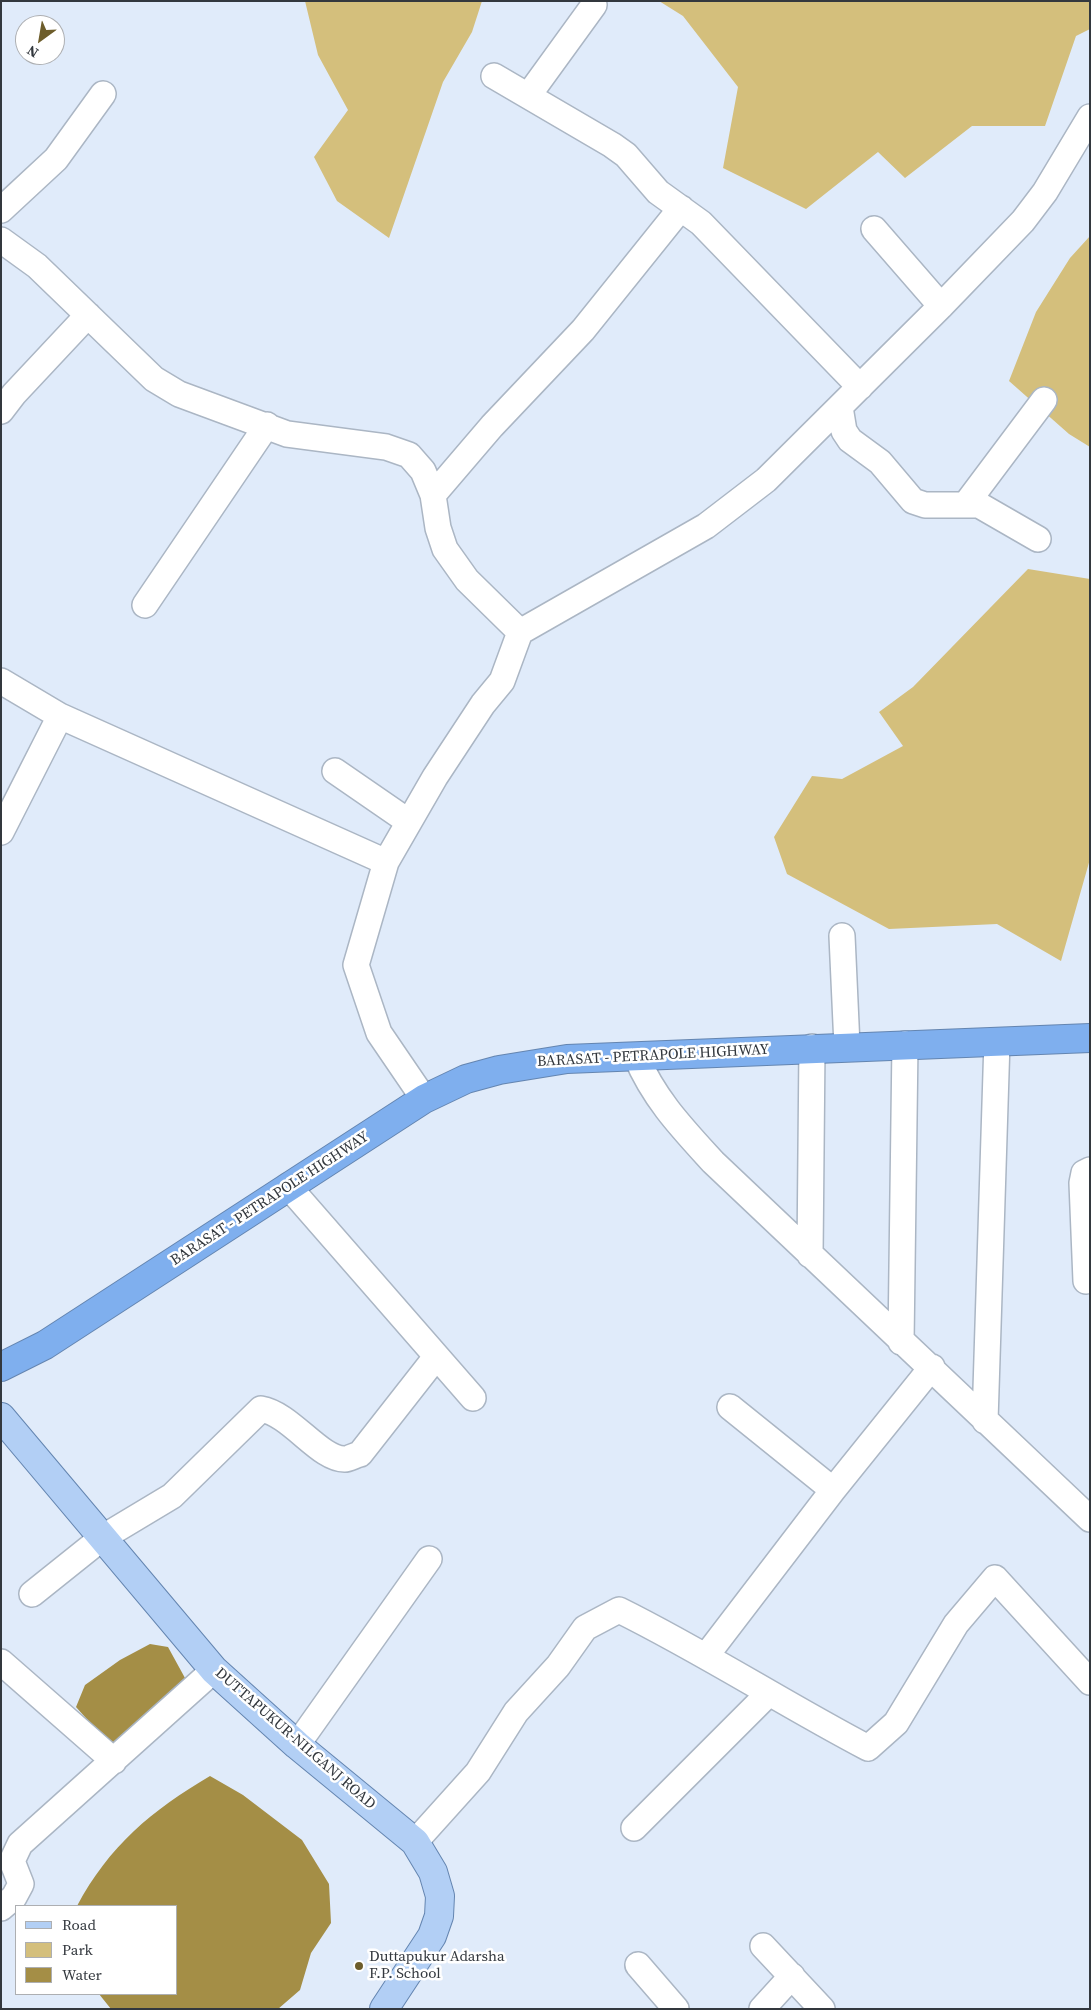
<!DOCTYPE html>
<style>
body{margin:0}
#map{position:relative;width:1091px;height:2010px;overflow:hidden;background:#e0ebfa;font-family:"Source Serif 4",serif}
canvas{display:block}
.frame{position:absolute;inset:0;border:2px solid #33383e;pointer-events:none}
.legend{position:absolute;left:15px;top:1905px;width:162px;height:90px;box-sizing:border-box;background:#fff;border:1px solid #adafb2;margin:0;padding:6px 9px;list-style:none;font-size:15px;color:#33383e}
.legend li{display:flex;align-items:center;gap:10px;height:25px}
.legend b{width:25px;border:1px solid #adafb2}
.north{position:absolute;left:15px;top:15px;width:50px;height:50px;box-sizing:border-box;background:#fff;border:1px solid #adafb2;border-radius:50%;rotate:212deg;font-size:14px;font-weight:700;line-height:20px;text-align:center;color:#33383e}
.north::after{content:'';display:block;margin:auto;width:18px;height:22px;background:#6d5d2b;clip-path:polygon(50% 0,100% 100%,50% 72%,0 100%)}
</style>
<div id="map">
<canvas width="1091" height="2010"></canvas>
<div class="frame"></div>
<ul class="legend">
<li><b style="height:6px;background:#b2cff5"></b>Road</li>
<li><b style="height:14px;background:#d4bf7c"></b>Park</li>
<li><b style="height:14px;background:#a48e46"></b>Water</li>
</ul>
<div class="north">N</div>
</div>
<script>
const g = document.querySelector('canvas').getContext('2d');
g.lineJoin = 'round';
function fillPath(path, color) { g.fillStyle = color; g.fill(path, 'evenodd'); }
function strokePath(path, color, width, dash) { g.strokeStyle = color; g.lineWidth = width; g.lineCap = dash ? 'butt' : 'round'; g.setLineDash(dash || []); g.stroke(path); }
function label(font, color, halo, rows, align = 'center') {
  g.font = font + ' "Source Serif 4",serif'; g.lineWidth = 5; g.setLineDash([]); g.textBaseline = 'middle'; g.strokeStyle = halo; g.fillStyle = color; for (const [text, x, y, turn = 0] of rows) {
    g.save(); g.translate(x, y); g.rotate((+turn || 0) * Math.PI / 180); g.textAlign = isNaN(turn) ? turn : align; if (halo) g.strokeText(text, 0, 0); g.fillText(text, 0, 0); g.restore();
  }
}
const green = new Path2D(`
 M305 1H482L472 32 443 82 389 238 337 201 314 157 348 110 318 55Z
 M659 1H1090V29L1076 36 1045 126H972L905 178 878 152 806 209 723 168 738 87 683 16Z
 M1090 236V447L1069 434 1009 381 1036 312 1070 258Z
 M1028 569 1090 579V859L1061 961 997 924 889 929 787 874 774 837 812 776 842 779 903 746 879 712 913 687Z`);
const water = new Path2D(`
 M150 1644 168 1647 185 1678 113 1743 101 1735 76 1707 85 1685 120 1660Z
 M210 1776 243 1795 302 1840 329 1884 331 1923 311 1953 300 1990 278 2009H111L99 1994H176V1906H77C109 1846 152 1810 210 1776Z`);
const minor = new Path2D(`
 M494 76 612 145 626 155 658 192 701 223 860 387
 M528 96 594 5
 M1 210 56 159 103 94
 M874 229 941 306
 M1 240 37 266 154 379 179 394 287 434 386 447 409 455 423 471 433 495 438 528 445 549 467 580 520 632 502 681 483 704 435 777 386 862 356 965 379 1033 424 1099
 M840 407 844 431 850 440 880 462 913 501 925 505H979L1038 539
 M1 411 14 394 88 315
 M433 495 492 426 583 330 681 208
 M966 504 1044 400
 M145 605 267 425
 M520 632 706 526 766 480 941 306 1023 221 1045 192 1090 117
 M1 681 60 716 386 862
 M335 771 409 822
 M1 832 60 716
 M842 936 847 1046
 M636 1056C654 1099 682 1128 713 1162L1090 1519
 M288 1186 473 1398
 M810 1255 812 1047
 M1086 1281 1082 1183 1084 1173 1090 1170
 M901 1342 905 1044
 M730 1407 833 1490
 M985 1421 997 1041
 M32 1594 102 1538 172 1496 261 1409C291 1414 320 1460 345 1459 349 1459 355 1455 360 1454L436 1357
 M706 1656 833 1490 932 1367
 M1 1662 114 1761
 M297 1745 429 1559
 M634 1828 768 1694
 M415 1842 478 1772 516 1712 558 1666 585 1628 619 1610C704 1652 784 1704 868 1748L896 1723 956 1624 995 1578 1090 1682
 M1 1908 14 1897 21 1884 12 1861 20 1844 214 1670
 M763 1946 822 2009
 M638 1965 676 2009
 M762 2009 792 1976`);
const major = new Path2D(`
 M1 1417 214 1670 297 1745 415 1842 433 1872 440 1896 439 1916 432 1936 384 2009`);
const highway = new Path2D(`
 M1 1367 45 1345 424 1099 466 1079 499 1070 567 1059 1090 1038`);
const markers = [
 [359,1966,5,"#6d5d2b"]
];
const streetNames = [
 ["BARASAT - PETRAPOLE HIGHWAY",653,1056,-3],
 ["BARASAT - PETRAPOLE HIGHWAY",270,1199,-33],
 ["DUTTAPUKUR-NILGANJ ROAD",295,1739,41]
];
const poiNames = [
 ["Duttapukur Adarsha",369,1957],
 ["F.P. School",369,1974]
];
fillPath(green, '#d4bf7c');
fillPath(water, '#a48e46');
strokePath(minor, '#abb6c4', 28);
strokePath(major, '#6485b0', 30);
strokePath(highway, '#6485b0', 30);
strokePath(minor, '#fff', 25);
strokePath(major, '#b2cff5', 28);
strokePath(highway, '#7fafee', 28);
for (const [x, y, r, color] of markers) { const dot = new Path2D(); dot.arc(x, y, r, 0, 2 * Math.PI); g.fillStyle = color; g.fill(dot); strokePath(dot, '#fff', 2); }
label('15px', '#33383e', '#fff', streetNames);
label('15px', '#33383e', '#fff', poiNames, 'left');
</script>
